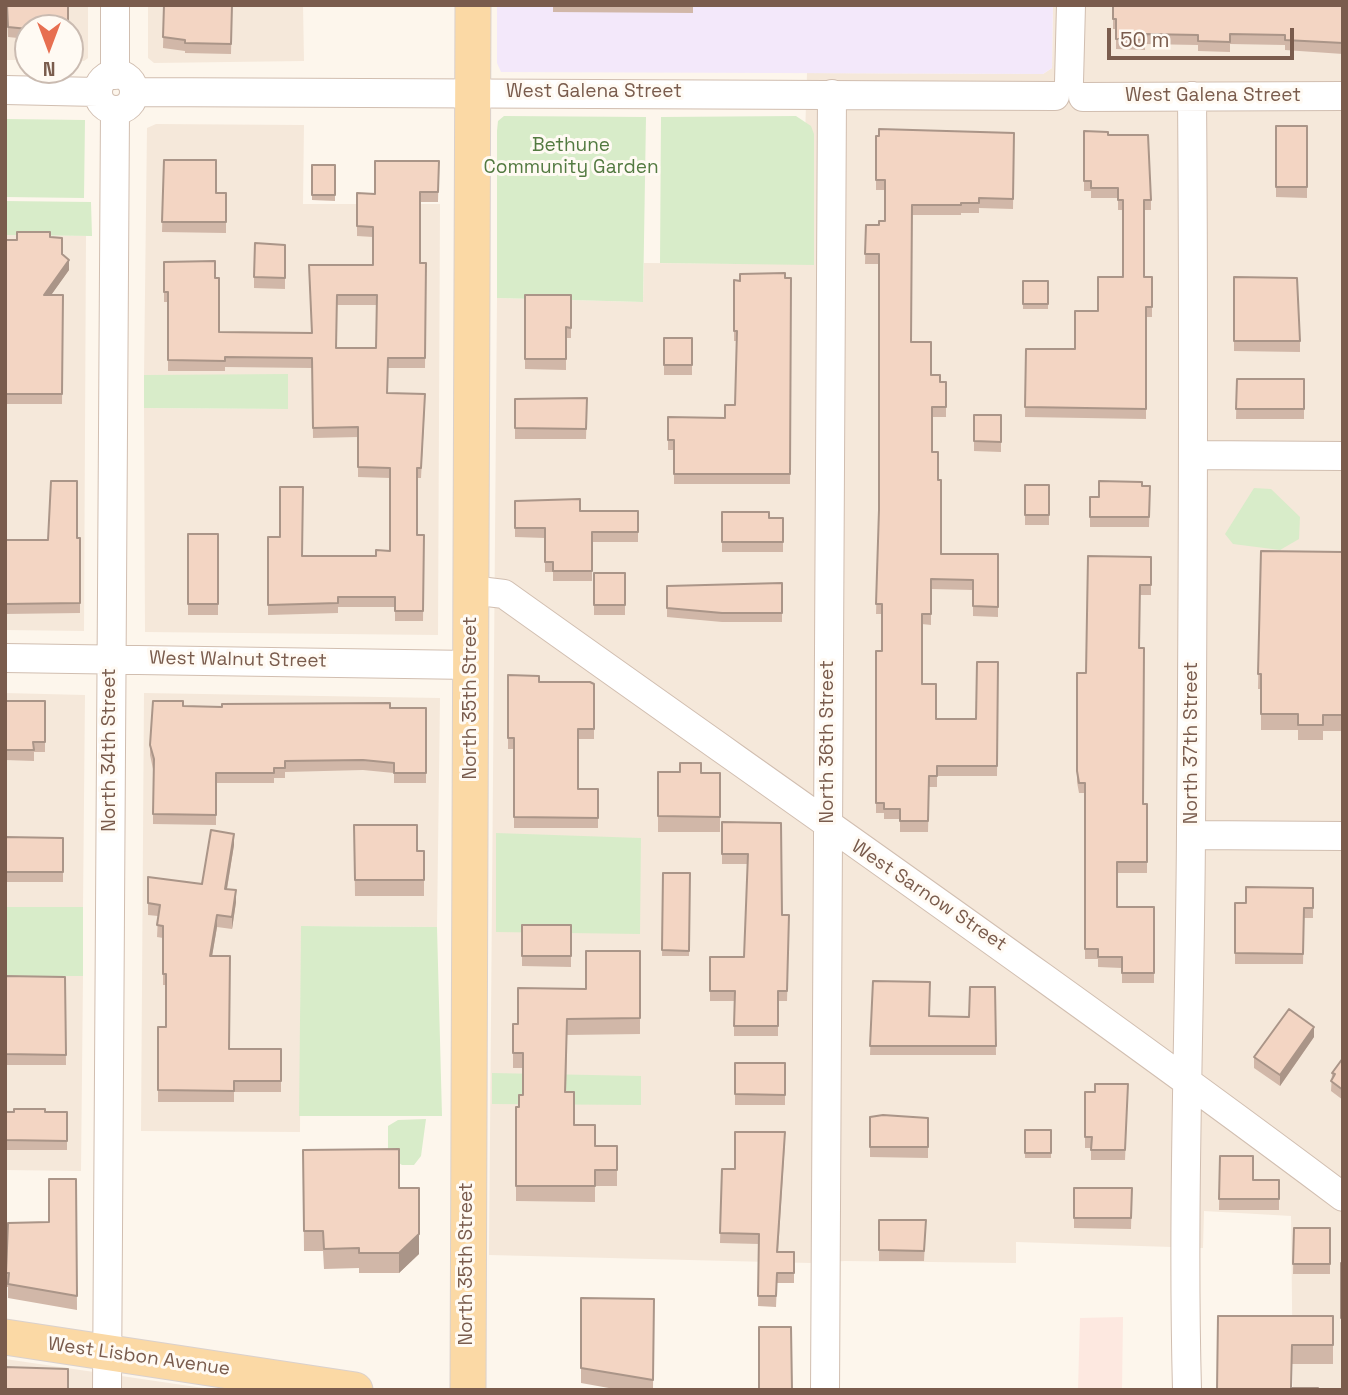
<!DOCTYPE html>
<style>
body{margin:0}
#map{position:relative;width:1348px;height:1395px;overflow:hidden;background:#fdf6ec;font-family:"Space Grotesk",sans-serif}
canvas{display:block}
.frame{position:absolute;inset:0;border:7px solid #7a5c4d;pointer-events:none}
.north{position:absolute;left:14px;top:14px;width:70px;height:70px;box-sizing:border-box;background:#fffaf3;border:2px solid #cabbb1;border-radius:50%;rotate:180deg;font-size:19px;font-weight:700;line-height:28px;text-align:center;color:#7a5c4d}
.north::after{content:'';display:block;margin:auto;width:24px;height:32px;background:#e76f51;clip-path:polygon(50% 0,100% 100%,50% 72%,0 100%)}
.scale{position:absolute;left:1107px;top:28px;width:187px;height:32px;box-sizing:border-box;border:4px solid #7a5c4d;border-top:0;padding-left:9px;font-size:21px;line-height:24px;white-space:nowrap;color:#7a5c4d;-webkit-text-stroke:5px #fffaf3;paint-order:stroke}
</style>
<div id="map">
<canvas width="1348" height="1395"></canvas>
<div class="frame"></div>
<div class="north">N</div>
<div class="scale">50 m</div>
</div>
<script>
const g = document.querySelector('canvas').getContext('2d');
g.lineJoin = 'round';
function fillPath(path, color) { g.fillStyle = color; g.fill(path, 'evenodd'); }
function strokePath(path, color, width, dash) { g.strokeStyle = color; g.lineWidth = width; g.lineCap = dash ? 'butt' : 'round'; g.setLineDash(dash || []); g.stroke(path); }
function label(font, color, halo, rows, align = 'center') {
  g.font = font + ' "Space Grotesk",sans-serif'; g.lineWidth = 6; g.setLineDash([]); g.textBaseline = 'middle'; g.strokeStyle = halo; g.fillStyle = color; for (const [text, x, y, turn = 0] of rows) {
    g.save(); g.translate(x, y); g.rotate((+turn || 0) * Math.PI / 180); g.textAlign = isNaN(turn) ? turn : align; if (halo) g.strokeText(text, 0, 0); g.fillText(text, 0, 0); g.restore();
  }
}
const residential = new Path2D(`
 M5 5H88V58L84 61H70V28H28V60H5Z
 M148 5H303L304 61 154 63 148 58Z
 M1053 5H1343V1390H1293L1291 1216 1204 1211 1203 1248 1016 1242V1263L845 1261 810 1263 489 1255 497 298 643 302 644 263 801 264 807 73 1043 74 1052 68Z
 M156 124 304 125 303 204H440L438 635 145 632 144 408 288 409V375H144L147 128Z
 M5 235 86 236 84 631 5 630Z
 M5 693 85 695 83 907H5Z
 M144 693 440 698 437 927 301 926 300 1132 141 1131Z
 M5 976H83L81 1171 5 1170Z
 M5 1359 217 1390H5Z`);
const commercial = new Path2D(`
 M1123 1317 1122 1390H1078L1080 1318Z`);
const education = new Path2D(`
 M497 5H1053L1052 68 1043 74 501 72 497 63Z`);
const green = new Path2D(`
 M504 116 646 117 643 302 497 298V131L498 121Z
 M796 116 811 126 814 134V265L660 263 661 117Z
 M6 119 85 120 84 198 5 197Z
 M5 201 91 202 92 236 5 235Z
 M288 374V409L144 408V375Z
 M1254 488 1271 489 1300 517 1299 539 1280 550 1233 544 1225 534Z
 M496 833 641 838 640 934 496 932Z
 M5 907H83V976H5Z
 M301 926 437 927 442 1116H299Z
 M492 1073 641 1076V1105L492 1104Z
 M426 1119 421 1156 414 1165H402L388 1156V1126L398 1120Z`);
const minor = new Path2D(`
 M115 5V75
 M98 92a18 18 0 1 1 36 0a18 18 0 1 1-36 0Z
 M1069 82 1071 5
 M5 90 98 92
 M134 92 1055 96
 M1083 97 1343 96
 M1193 455 1343 456
 M471 590 504 594C784 794 1067 990 1343 1197
 M5 658 471 665
 M1191 835 1343 836
 M107 1390 115 110
 M825 1390 832 94
 M1187 1390C1182 1203 1190 1017 1191 831 1193 586 1194 341 1192 96`);
const major = new Path2D(`
 M5 1337 355 1390
 M468 1390 473 5`);
const wall = new Path2D(`
 M7 5H68V28H28V39L8 37Z
 M164 5H232L231 54 185 53V51L163 48Z
 M553 5H693V13L553 12Z
 M1113 5H1343V54L1285 50V45L1230 44V52L1198 51V45L1145 44V50L1116 49V29H1113Z
 M1276 126H1307V198L1276 197Z
 M1084 131 1108 135 1151 200V210H1144V277H1152V317H1146V419L1025 417 1026 349H1075L1098 311 1123 277V210H1118V198H1091V191H1084Z
 M1014 133 1013 209 979 208V213H961V215H912L911 342 931 375 940 382H946V417H932V452L938 480 941 554H998V617L973 616V590L931 589V625L922 624V684L936 719H976L998 662 997 776H937V787H929L928 832H900V819H884V813H876V651H882V614H876L879 511V264H865L866 225H879L885 221V190H876V136Z
 M164 160 216 193H226V233L162 232Z
 M439 161 438 202H420V263H426L425 368H388L387 393 425 404 421 478H417V535H424L423 621H395V607H338V613L268 615V537L302 556H376L390 551V478L358 477V437L313 438 312 368 225 367V371H168V302H164V262L215 278 219 332 312 333 309 275 373 265V237L357 236V193L375 194ZM337 305H377L376 348H336Z
 M312 165H335V201L312 200Z
 M50 237 62 254 69 270 51 295H63L62 404H5V240Z
 M285 245V289L254 288V277Z
 M1234 277 1300 341V352L1234 351Z
 M791 278 790 484H674V450H668V417L725 418 735 405 737 341H734V280Z
 M1023 281H1048V309H1023Z
 M525 295H571V338H566V370L525 369Z
 M664 338H692V375H664Z
 M1237 379H1304V419H1236Z
 M587 398 586 439H515V399Z
 M974 415H1001V452L974 451Z
 M1025 485H1049V525H1025Z
 M1142 486H1150L1149 527H1090V497H1099Z
 M515 501 580 511H638V542H592V581H553V572H545V538L515 537Z
 M722 512 769 518H783V552H722Z
 M188 534H218V615H188Z
 M80 538V613L5 614V540H48Z
 M1261 551 1343 552V731H1323V740H1298V730H1261V689H1258Z
 M1151 557V595H1140L1139 648 1144 804H1147V873H1117V907H1154V983H1122V968L1098 967V959H1085V793H1079L1077 782V673H1086Z
 M594 573H625V615H594Z
 M782 583V622H722L667 617V586Z
 M508 675 539 682 594 684V739H578V789H598V828H514V749H508Z
 M5 701H45V752H34V761L5 760Z
 M183 706 426 708V783H394V773L363 770 285 772V778H274V783H216V825L153 824V769L150 755V745Z
 M658 772 720 773V832H658Z
 M722 822 781 823 782 915 789 926 787 1001H778V1036H734V1001H710V957H744L748 864H722Z
 M354 825 417 851H424V896H355Z
 M5 837 63 838V882H5Z
 M234 845 227 889 236 902 232 929 217 927 212 956 229 1049H281V1092H234V1102H158V1027H166V985H163V938L157 937 158 916 148 915V877L202 884Z
 M663 873H690L689 956H662Z
 M1313 888V918H1304L1303 964H1235V903H1246Z
 M522 925H571V967L522 966Z
 M640 951V1034L567 1035 566 1092 574 1125 595 1146H617V1186H595V1202L516 1201V1107H519L523 1095V1068H513V1024H518L586 989Z
 M5 976 65 977 66 1065H5Z
 M873 981 929 1016 969 1017 995 987 996 1055H870Z
 M1314 1037 1280 1086 1254 1068V1057Z
 M1343 1058V1100L1331 1091 1332 1073Z
 M735 1063H785V1105H735Z
 M1128 1084 1125 1160H1091V1148H1085V1092H1095Z
 M5 1112H67V1150H5Z
 M870 1117 928 1118V1158L870 1157Z
 M1025 1130H1051V1158H1025Z
 M785 1142 778 1252H794V1283H777L776 1307 758 1306 759 1244 720 1243 722 1169H735Z
 M303 1150 399 1188 419 1254 399 1273H359V1268L324 1269 323 1251H304Z
 M1220 1156 1253 1180H1279V1210H1219Z
 M76 1179 77 1310 8 1298V1287H6V1273L49 1222Z
 M1074 1188H1132L1131 1229 1074 1228Z
 M879 1220H926L924 1261H879Z
 M1294 1228H1330V1274H1293Z
 M1341 1263H1343V1328H1341Z
 M581 1298 654 1299 653 1390H620L581 1383Z
 M1333 1316V1364H1292L1291 1388 1217 1390Z`);
const shadedWall = new Path2D(`
 M69 260V270L44 305V295Z
 M234 834V845L225 900V889Z
 M236 890V902L232 929V917Z
 M217 915V927L210 968V956Z
 M1314 1027V1037L1280 1086V1075Z
 M419 1234V1254L399 1273V1253Z`);
const building = new Path2D(`
 M7 5H68V27L28 28V29L8 27Z
 M164 5H232L231 44 185 43V40L163 37Z
 M1113 5H1343V43L1285 40V35L1230 34V42L1198 41V35L1145 34V40L1116 39V19H1113Z
 M1276 126H1307V187H1276Z
 M879 129 1014 133 1013 199 979 198V203H961V205H912L911 342H931V375H940V382H946V407H932V452H938V480H941V554H998V607L973 606V580L931 579V614H922V684H936V719H976L977 662H998L997 766H937V776H929L928 821H900V809H884V803H876V651H882V604H876L879 510V254H865L866 225H879V221H885V180H876V136H879Z
 M1084 131 1108 132V135H1148L1151 200H1144V277H1152V307H1146V409L1025 407 1026 349H1075V311H1098V277H1123V200H1118V188H1091V181H1084Z
 M164 160H216V193H226V222H162Z
 M375 161H439L438 192H420V263H426L425 358H388L387 393 425 394 421 468H417V535H424L423 611H395V597H338V603L268 605V537H280V487H303L302 556H376V550L390 551V468L358 467V427L313 428 312 358 225 357V361L168 360V292H164V262L215 261V278H219V332L312 333 309 265H373V227L357 226V193L375 194ZM337 295H377L376 348H336Z
 M312 165H335V195H312Z
 M17 232H50V237L62 238V254L69 260 44 295H63L62 394H5V240H17Z
 M255 243 285 245V278L254 277Z
 M785 273V278H791L790 474H674V440H668V417L725 418V405H735L737 331H734V280L740 281V274Z
 M1234 277 1297 278 1300 341H1234Z
 M1023 281H1048V304H1023Z
 M525 295H571V328L566 327V359H525Z
 M664 338H692V365H664Z
 M1237 379H1304V409H1236Z
 M587 398 586 429 515 428V399Z
 M974 415H1001V442L974 441Z
 M51 481H77V538H80V603L5 604V540H48Z
 M1099 481 1142 482V486H1150L1149 517H1090V497H1099Z
 M1025 485H1049V515H1025Z
 M580 499V511H638V532H592V571H553V562H545V528H515V501Z
 M722 512H769V518H783V542H722Z
 M188 534H218V604H188Z
 M1261 551 1343 552V715H1323V725H1298V714H1261V674H1258Z
 M1088 556 1151 557V585H1140L1139 648H1144L1143 804H1147V862H1117V907H1154V973H1122V957H1098V949H1085V783H1079L1077 771V673H1086Z
 M594 573H625V605H594Z
 M782 583V613H722L667 608V586Z
 M508 675 539 676V682H590L594 684V729H578V789H598V818L514 817V738H508Z
 M5 701H45V742H33L34 750H5Z
 M153 701H183V706L222 707V704L390 703V708H426V773H394V763L363 760 285 761V768H274V773H216V815L153 814 154 759 150 745Z
 M680 763H701V773H720V817L658 816V772H680Z
 M722 822 781 823 782 915H789L787 991H778V1026H734L735 991H710V957H744L748 854H722Z
 M354 825H417V851H424V880H355Z
 M211 830 234 834 225 889 236 890 232 917 217 915 210 956H230L229 1049H281V1081H234V1091L158 1090V1027H166V974H163V926L157 925 160 905 148 903V877L202 884Z
 M5 837 63 838V872H5Z
 M663 873H690L689 951 662 950Z
 M1246 887 1313 888V908H1304L1303 954 1235 953V903H1246Z
 M522 925H571V956H522Z
 M586 951H640V1018L567 1019 565 1092H574V1125H595V1146H617V1170H595V1186H516V1107H519V1095H523V1053H513V1024H518V988L586 989Z
 M5 976 65 977 66 1055 5 1054Z
 M873 981 930 982 929 1016 969 1017 970 987H995L996 1046H870Z
 M1289 1009 1314 1027 1280 1075 1254 1057Z
 M1343 1058V1090L1331 1081 1335 1074 1332 1073Z
 M735 1063H785V1095L735 1094Z
 M1095 1084H1128L1125 1150H1091L1092 1137H1085V1092H1095Z
 M14 1109H45V1112H67V1141L5 1140V1112H14Z
 M883 1115 928 1118V1147H870V1117Z
 M1025 1130H1051V1153H1025Z
 M735 1132H785L777 1252H794V1273H777L776 1296H758L759 1234 720 1233 722 1169H735Z
 M399 1149V1188H419V1234L399 1253H359V1248L324 1249 323 1231H304L303 1150Z
 M1220 1156H1253V1180H1279V1199H1219Z
 M49 1179H76L77 1296 8 1284 9 1273H6L8 1223 49 1222Z
 M1074 1188H1132L1131 1218H1074Z
 M879 1220H926L924 1251 879 1250Z
 M1294 1228H1330V1264H1293Z
 M1341 1263H1343V1318H1341Z
 M581 1298 654 1299 653 1380 581 1368Z
 M1218 1316H1333V1345H1292L1291 1388H1318V1390H1217Z
 M759 1327H791L792 1390H759Z
 M5 1367 68 1369V1390H5Z`);
const streetNames = [
 ["West Galena Street",594,92],
 ["West Galena Street",1213,96],
 ["West Walnut Street",238,660,1],
 ["North 35th Street",471,698,-90],
 ["North 36th Street",828,742,-90],
 ["North 37th Street",1192,743,-90],
 ["North 34th Street",110,750,-90],
 ["West Sarnow Street",929,896,34],
 ["North 35th Street",467,1264,-90],
 ["West Lisbon Avenue",139,1357,8]
];
const parkNames = [
 ["Bethune",571,146],
 ["Community Garden",571,168]
];
fillPath(residential, '#f5e8da');
fillPath(commercial, '#fde8e0');
fillPath(education, '#f3e8fa');
fillPath(green, '#d8ecc9');
strokePath(minor, '#d1beb0', 30);
strokePath(major, '#dad1cd', 37);
strokePath(minor, '#fff', 28);
strokePath(major, '#fbd9a5', 35);
fillPath(wall, '#d1b7a8');
fillPath(shadedWall, '#aa9588');
fillPath(building, '#f3d5c3');
strokePath(building, '#aa9588', 2);
label('19px', '#7a5c4d', '#fffaf3', streetNames);
label('19px', '#537a41', '#fffaf3', parkNames);
</script>
